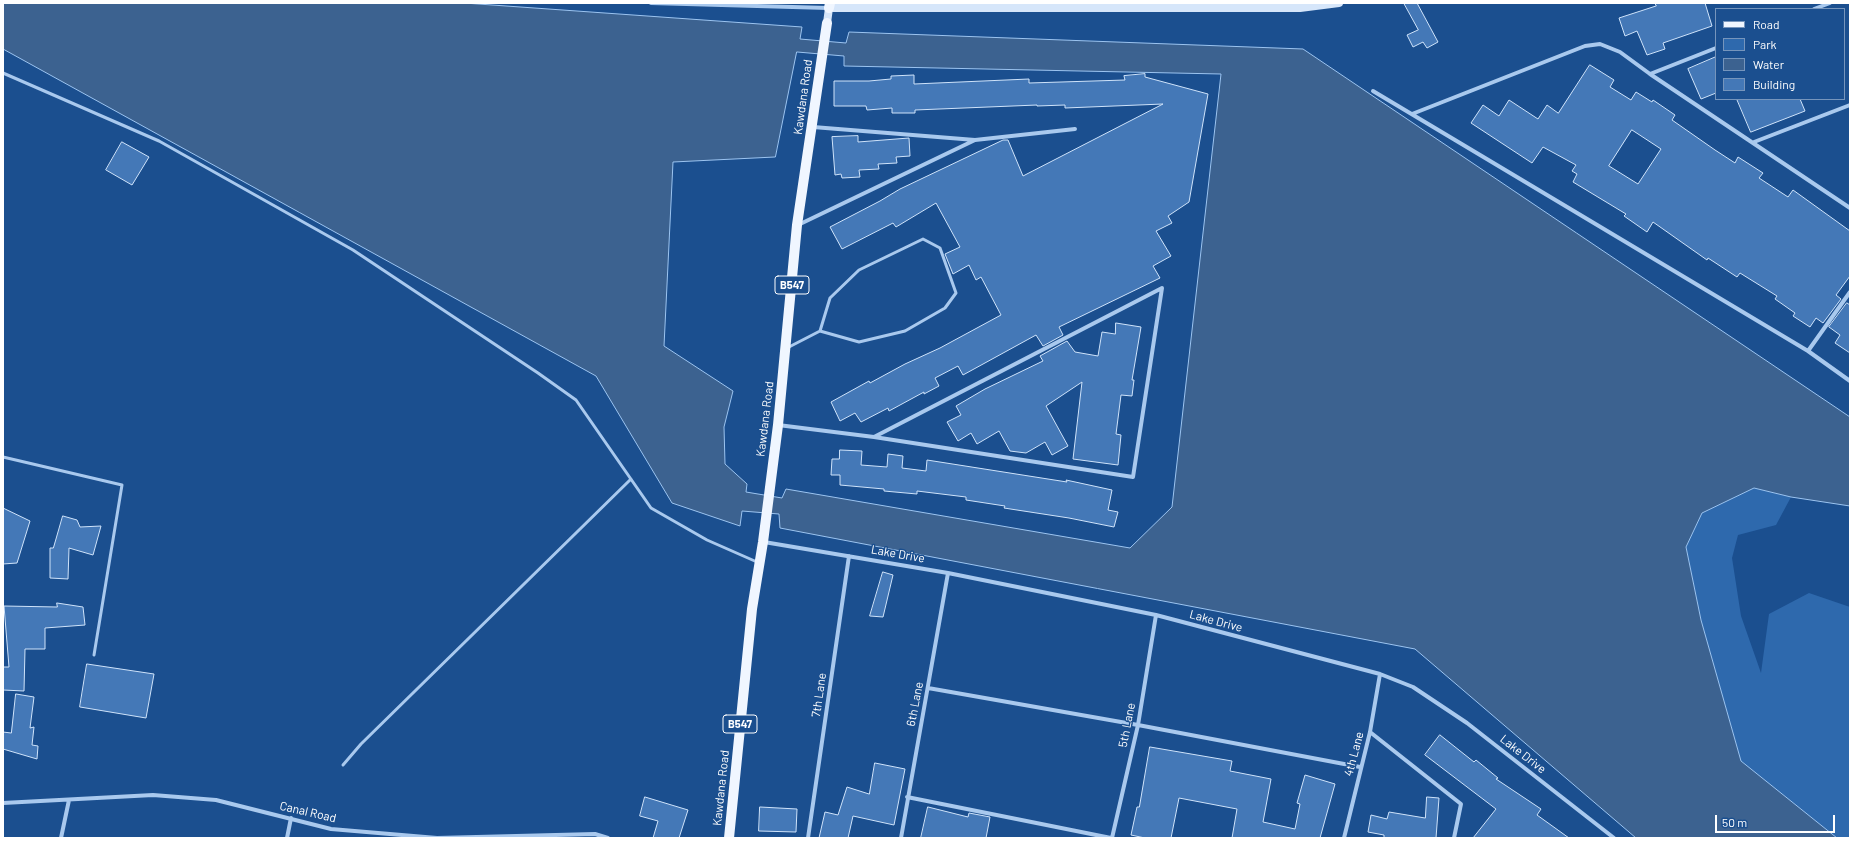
<!DOCTYPE html>
<style>
body{margin:0}
#map{position:relative;width:1853px;height:841px;overflow:hidden;background:#1b4f8f;font-family:Barlow,sans-serif}
canvas{display:block}
.frame{position:absolute;inset:0;border:4px solid #fff;pointer-events:none}
.legend{position:absolute;left:1715px;top:8px;width:130px;height:92px;box-sizing:border-box;background:#1b4f8f;border:1px solid #7695bc;margin:0;padding:5px 7px;list-style:none;font-size:12px;color:#fff}
.legend li{display:flex;align-items:center;gap:8px;height:20px}
.legend b{width:20px;border:1px solid #7695bc}
.scale{position:absolute;left:1715px;top:815px;width:120px;height:18px;box-sizing:border-box;border:2px solid #fff;border-top:0;padding-left:5px;font-size:12px;line-height:14px;white-space:nowrap;color:#fff;-webkit-text-stroke:3px #1b4f8f;paint-order:stroke}
</style>
<div id="map">
<canvas width="1853" height="841"></canvas>
<div class="frame"></div>
<ul class="legend">
<li><b style="height:5px;background:#f0f6ff"></b>Road</li>
<li><b style="height:11px;background:#2e69ad"></b>Park</li>
<li><b style="height:11px;background:#3c6290"></b>Water</li>
<li><b style="height:11px;background:#4478b7"></b>Building</li>
</ul>
<div class="scale">50 m</div>
</div>
<script>
const g = document.querySelector('canvas').getContext('2d');
g.lineJoin = 'round';
function fillPath(path, color) { g.fillStyle = color; g.fill(path, 'evenodd'); }
function strokePath(path, color, width, dash) { g.strokeStyle = color; g.lineWidth = width; g.lineCap = dash ? 'butt' : 'round'; g.setLineDash(dash || []); g.stroke(path); }
function label(font, color, halo, rows, align = 'center') {
  g.font = font + ' Barlow,sans-serif'; g.lineWidth = 3; g.setLineDash([]); g.textBaseline = 'middle'; g.strokeStyle = halo; g.fillStyle = color; for (const [text, x, y, turn = 0] of rows) {
    g.save(); g.translate(x, y); g.rotate((+turn || 0) * Math.PI / 180); g.textAlign = isNaN(turn) ? turn : align; if (halo) g.strokeText(text, 0, 0); g.fillText(text, 0, 0); g.restore();
  }
}
const green = new Path2D(`
 M1754 488 1791 497 1776 525 1738 535 1732 558 1741 616 1761 673 1769 614 1809 593 1850 607V838H1837L1741 761 1701 620 1686 547 1702 513Z`);
const water = new Path2D(`
 M3 3H464L802 27 800 39 846 43 849 32 1303 49 1850 417V506L1791 497 1754 488 1702 513 1686 547 1701 620 1741 761 1837 838H1636L1415 649 780 528 779 514 742 511 740 526 672 503 596 376 3 49ZM797 52 844 56V66L1221 74 1172 507 1130 548 786 489 782 498 746 492 747 484 725 464 724 427 733 391 664 346 673 162 775 157Z`);
const building = new Path2D(`
 M1404 3H1417L1438 42 1427 48 1423 42 1413 47 1407 35 1418 30Z
 M1655 3H1705L1712 26 1663 43 1665 49 1647 55 1637 31 1625 36 1619 18 1656 6Z
 M1716 57V93L1701 99 1688 69Z
 M1590 65 1614 80 1610 87 1631 100 1636 92 1652 102 1653 100 1675 115 1672 120 1715 150 1735 163 1738 157 1763 173 1759 178 1788 197 1793 190 1850 231V276L1836 295 1841 299 1823 323 1816 318 1810 327 1793 316 1795 313 1775 299 1777 296 1740 273 1737 277 1708 258 1707 260 1653 222 1647 232 1624 216 1626 214 1573 182 1577 174 1572 171 1576 165 1543 147 1532 163 1471 123 1483 105 1499 116 1509 100 1538 119 1547 105 1558 113ZM1632 130 1661 149 1638 184 1609 166Z
 M1145 74V77L1208 94 1189 202 1168 216 1172 223 1156 231 1171 256 1153 266 1160 278 1059 327 1063 335 1043 346 1036 335 963 375 958 366 935 378 939 386 924 394V392L889 411 888 408 861 422 855 413 840 421 831 402 869 381 870 383 905 364 940 348 1001 315 981 277 976 280 969 265 953 274 945 254 960 247 936 203 896 227 893 223 842 249 830 227 880 201 900 189 1003 140H1008L1023 176 1163 104 1065 108V105L1037 106V105L915 110V113H892V108L867 110 866 106H834V81H869L891 79V76L914 75V84L1029 79V83L1125 80 1124 76Z
 M1737 99H1800L1805 111 1751 132Z
 M858 136V142L909 138 910 156 896 157 897 163 878 164 879 169 859 170 860 177 842 178 841 174 835 175 832 137Z
 M122 142 149 157 132 185 106 170Z
 M1847 303 1850 305V353L1835 343 1840 335 1829 327Z
 M1116 323 1141 327 1132 380H1134L1132 396 1121 395 1116 434 1121 435 1118 465 1073 459 1082 382 1046 406 1068 446 1052 455 1045 442 1026 453 1010 451 999 431 977 444 971 433 958 441 947 422 961 415 956 406 985 389 1043 361 1040 356 1067 341 1075 352 1098 356 1102 332 1115 334Z
 M840 450 862 451 861 465 887 467 888 454 903 456 902 468 926 471 927 460 1067 482 1066 480 1112 490 1108 510 1118 512 1114 527 1069 518 1004 508 1005 506 966 500V497L917 491V494L884 491V489L840 485V475H831L832 459H839Z
 M3 508 30 521 17 563 3 564Z
 M63 516 77 520 80 527 101 526 93 555 69 548 68 579 50 578V548H53Z
 M883 572 893 575 883 617 870 616Z
 M57 603 83 607 85 625 45 628V649H25L24 691 3 690V667H9L4 606 57 607Z
 M87 664 154 674 146 718 80 707Z
 M16 694 34 697 30 728 34 727 32 745 38 746 37 759 3 749V732L11 733Z
 M1440 735 1474 762 1476 760 1498 778 1496 779 1541 809 1537 815 1569 838H1473L1496 809 1425 755Z
 M1150 747 1232 761 1230 771 1271 779 1263 822 1295 829 1300 804 1297 803 1305 775 1335 784 1320 838H1232L1237 809 1179 798 1171 838H1145L1131 835 1137 807H1139Z
 M875 763 905 769 894 825 853 816 848 838H819L825 812 838 815 847 787 869 794Z
 M645 797 688 810 679 838H653L658 821 640 816Z
 M1427 797 1439 798 1436 838H1384V835L1368 832 1371 815 1387 819 1389 812 1425 818Z
 M760 807 797 809 796 832 759 831Z
 M928 807 968 817 969 813 990 817 986 838H921Z`);
const lane = new Path2D(`
 M3 73 159 141 353 250 538 373 576 400 651 508 707 540 757 562
 M787 348 820 331 859 342 905 331 945 308 956 293 940 248 923 239 859 270 830 298 820 331
 M3 457 122 485 94 655
 M343 765 361 744 631 479`);
const street = new Path2D(`
 M651 3 828 8
 M1814 9 1830 3
 M1650 74 1716 48
 M1373 91 1808 351 1850 381
 M1412 114 1585 46 1600 44 1620 52 1650 74 1850 208
 M813 127 975 140
 M1754 142 1850 105
 M798 225 975 140 1075 129
 M1808 351 1850 292
 M778 425 874 437 1133 477 1162 288 874 437
 M764 542 948 573 1156 615 1380 674 1413 687 1467 723 1614 838
 M928 688 1138 725 1360 767
 M1370 732 1461 804 1454 838
 M907 797 1111 838
 M3 803 153 795 216 800 331 829 437 838 595 834 608 838
 M61 838 69 800
 M287 838 291 818
 M808 838 849 556
 M901 838 948 573
 M1112 838 1138 725 1156 615
 M1344 838 1370 732 1380 674`);
const secondary = new Path2D(`
 M827 23 829 8H1300L1339 3`);
const primary = new Path2D(`
 M829 8 830 3
 M729 838 752 609 763 542 778 425 797 225 827 23`);
const shields = [
 [792,285,34],
 [740,724,34]
];
const shieldNames = [
 ["B547",792,285],
 ["B547",740,724]
];
const streetNames = [
 ["Kawdana Road",803,97,-82],
 ["Kawdana Road",765,419,-83],
 ["Lake Drive",898,554,10],
 ["Lake Drive",1216,621,15],
 ["7th Lane",819,695,-82],
 ["6th Lane",915,704,-79],
 ["5th Lane",1127,725,-79],
 ["4th Lane",1354,754,-75],
 ["Lake Drive",1523,754,38],
 ["Kawdana Road",721,788,-84],
 ["Canal Road",308,812,13]
];
fillPath(green, '#2e69ad');
fillPath(water, '#3c6290');
strokePath(water, '#9cc4f0', 1);
fillPath(building, '#4478b7');
strokePath(building, '#cfe3fa', 1);
strokePath(lane, '#a9c9ee', 3);
strokePath(street, '#a9c9ee', 4);
strokePath(secondary, '#d6e6fa', 8);
strokePath(primary, '#f0f6ff', 10);
for (const [x, y, w] of shields) { const box = new Path2D(); box.roundRect(x - w / 2, y - 9, w, 18, 3); g.fillStyle = '#1b4f8f'; g.fill(box); strokePath(box, '#fff', 1); }
label('bold 11px', '#fff', null, shieldNames);
label('12px', '#fff', '#1b4f8f', streetNames);
</script>
